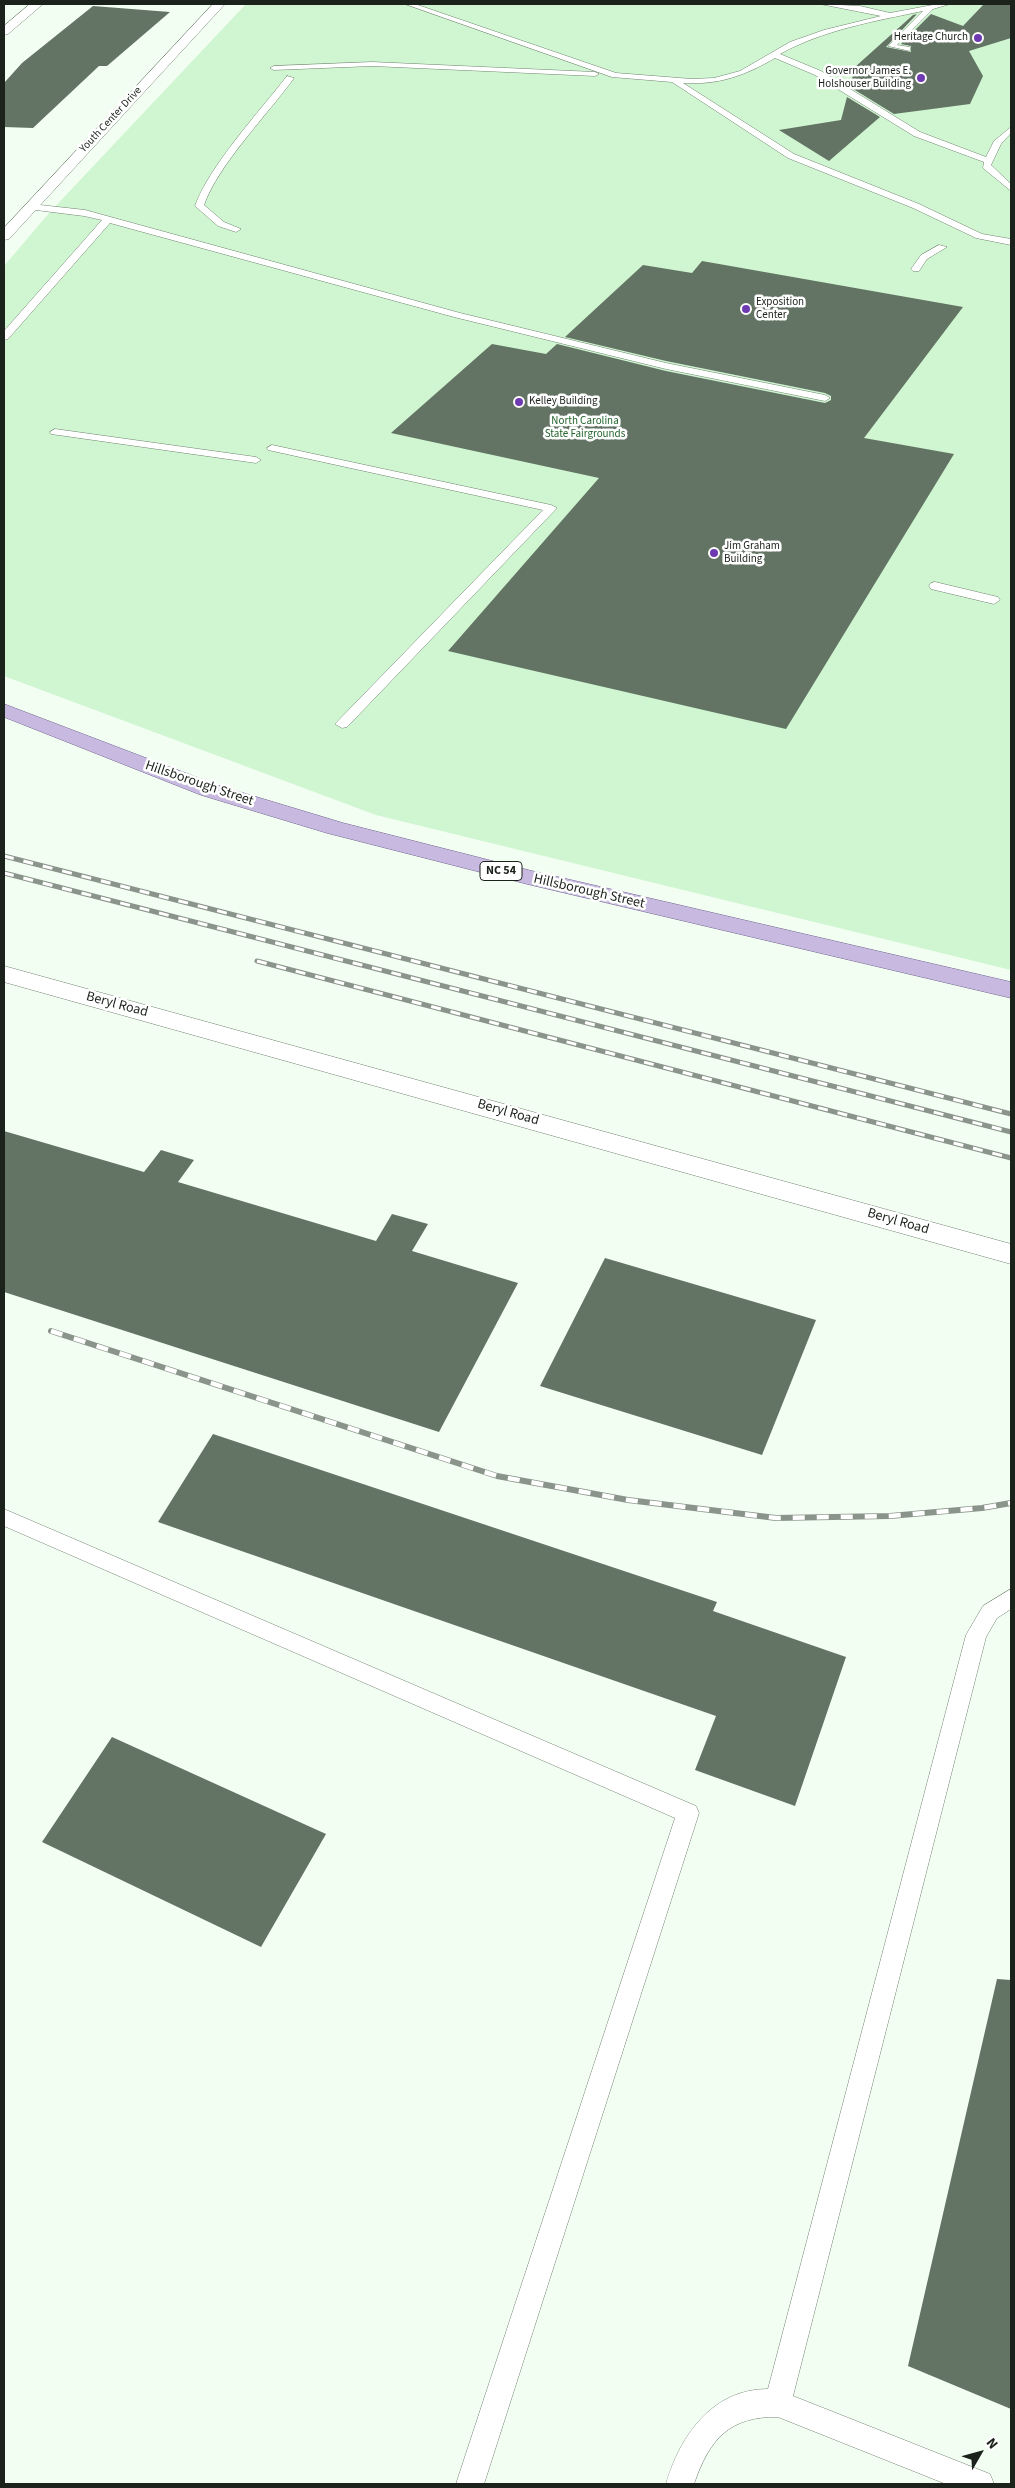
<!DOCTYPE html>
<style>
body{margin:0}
#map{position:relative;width:1015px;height:2488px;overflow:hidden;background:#f3fef3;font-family:"Source Sans 3",sans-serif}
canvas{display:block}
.frame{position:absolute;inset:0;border:5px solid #1b211b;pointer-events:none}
.north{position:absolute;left:955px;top:2428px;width:50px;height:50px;-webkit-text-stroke:4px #fff;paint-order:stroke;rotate:52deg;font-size:14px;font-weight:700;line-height:20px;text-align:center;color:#1b211b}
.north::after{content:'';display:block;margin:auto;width:18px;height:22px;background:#1b211b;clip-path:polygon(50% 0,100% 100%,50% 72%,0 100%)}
</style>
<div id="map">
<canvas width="1015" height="2488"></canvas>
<div class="frame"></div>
<div class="north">N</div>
</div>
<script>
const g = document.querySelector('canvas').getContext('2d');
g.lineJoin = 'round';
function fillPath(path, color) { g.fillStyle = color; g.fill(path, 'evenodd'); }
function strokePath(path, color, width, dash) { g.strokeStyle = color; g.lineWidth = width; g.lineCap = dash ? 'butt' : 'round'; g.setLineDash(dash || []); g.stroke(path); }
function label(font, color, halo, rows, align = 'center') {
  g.font = font + ' "Source Sans 3",sans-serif'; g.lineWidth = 5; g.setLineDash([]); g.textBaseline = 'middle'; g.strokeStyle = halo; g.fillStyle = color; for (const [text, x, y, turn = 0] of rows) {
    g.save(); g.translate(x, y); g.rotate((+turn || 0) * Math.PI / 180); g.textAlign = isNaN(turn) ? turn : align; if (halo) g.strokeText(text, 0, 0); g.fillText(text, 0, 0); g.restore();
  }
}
const green = new Path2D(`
 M246 4H1011V970L376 815 4 676V266L50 212Z`);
const building = new Path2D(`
 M984 4H1011V38L969 51 983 76 970 104 894 114 850 87 855 67 913 15 917 14 886 47 911 52V46L901 44 931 14 963 26Z
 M93 6 170 12 107 66H99L33 128 4 127V83L22 63Z
 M847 97 880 117 829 161 779 130 841 120Z
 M702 261 963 307 864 438 954 454 786 729 448 651 599 478 391 433 492 344 546 354 557 344 666 371 825 403 831 400V396L825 393 666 361 565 337 643 265 692 273Z
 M4 1131 144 1172 161 1150 194 1160 178 1182 376 1241 392 1214 428 1224 412 1251 518 1283 439 1432 4 1292Z
 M605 1258 816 1320 762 1455 540 1386Z
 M213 1434 717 1602 713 1611 846 1657 795 1806 695 1770 716 1716 158 1522Z
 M112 1737 326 1834 261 1947 42 1842Z
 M997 1979 1011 1980V2409L908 2366Z`);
const service = new Path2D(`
 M405 4H415L616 73 692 79 714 78 740 71 790 42 824 30 881 16 820 4 860 6 890 13 938 4H950L933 9 897 45 910 47V51L888 46 923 11C875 21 823 30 780 54L821 71 920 132 986 157 994 141 1011 127V133L1001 144 991 165 1011 184V191L983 168 984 162 914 136 815 75 775 58C744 76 719 85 683 83L794 154 919 204 982 234 1011 239V245L976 238 913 208 788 158 672 82 612 77Z
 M372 62 595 72 599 74 595 76 372 66 274 70 270 68 274 66Z
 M287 76 294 78C268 114 218 165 204 205L224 222 241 229 236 232 218 226 195 206C209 166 260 111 287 76Z
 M31 204 85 210 460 313 666 363 825 395 830 398 825 401 666 369 454 317 110 223 8 339 4 340V331L102 220 84 216 28 209V205Z
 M939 245 947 247 927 259 919 271H913L911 269 921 255Z
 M55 429 256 457 261 460 256 463 51 434 50 432Z
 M272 445 551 505 557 508 347 727 342 728 335 724 543 510 268 450 267 448Z
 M935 582 998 597 1000 600 994 604 931 589 929 586 931 583Z
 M4 1509 696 1806 699 1813 484 2484H456L675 1818 4 1526Z
 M1011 1589V1609L997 1618 986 1637 793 2396 990 2474 994 2484H946L778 2417C729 2416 709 2440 694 2484H666C680 2436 712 2389 768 2389L966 1635 983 1606Z`);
const minor = new Path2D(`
 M30 4H43L8 34 4 35V26Z
 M213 4H225L9 239 4 240V228Z`);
const tertiary = new Path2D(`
 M4 966 1011 1244V1264L4 982Z`);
const primary = new Path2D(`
 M4 704 217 785 343 823 528 870 1011 982V998L527 884 327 833 201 795 4 717Z`);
const railFar1 = new Path2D(`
 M4 856 1011 1114
 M4 873 1011 1132
 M257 961 1011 1158`);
const rail = new Path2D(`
 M51 1331 497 1476 628 1500 776 1518 890 1516 982 1508 1011 1503`);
const markers = [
 [978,38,5,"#6e3ab1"],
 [921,78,5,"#6e3ab1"],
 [746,309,5,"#6e3ab1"],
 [519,402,5,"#6e3ab1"],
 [714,553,5,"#6e3ab1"]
];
const farPoinames = [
 ["Heritage Church",968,38,"right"],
 ["Governor James E.",911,72,"right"],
 ["Holshouser Building",911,85,"right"],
 ["Exposition",756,303],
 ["Center",756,316],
 ["Kelley Building",529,402],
 ["Jim Graham",724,547],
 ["Building",724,560]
];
const farStreetnames = [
 ["Youth Center Drive",111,120,-47]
];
const farParknames = [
 ["North Carolina",585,422],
 ["State Fairgrounds",585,435]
];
const shields = [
 [501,871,42]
];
const shieldNames = [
 ["NC 54",501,871]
];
const streetNames = [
 ["Hillsborough Street",199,784,19],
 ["Hillsborough Street",589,892,13],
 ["Beryl Road",117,1005,15],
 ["Beryl Road",508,1113,16],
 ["Beryl Road",898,1222,16]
];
fillPath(green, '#cff6d0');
fillPath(building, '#637364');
strokePath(service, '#738373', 1);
strokePath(minor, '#738373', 1);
strokePath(tertiary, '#738373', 1);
strokePath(primary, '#72658e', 1);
fillPath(service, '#fff');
fillPath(minor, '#fff');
fillPath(tertiary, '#fff');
fillPath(primary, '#c7b9e0');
strokePath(railFar1, '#8b948b', 5);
strokePath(rail, '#8b948b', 6);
strokePath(railFar1, '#fff', 3, [10]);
strokePath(rail, '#fff', 4.5, [12]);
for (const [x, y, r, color] of markers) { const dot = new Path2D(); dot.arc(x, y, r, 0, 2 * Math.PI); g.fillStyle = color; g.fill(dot); strokePath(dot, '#fff', 2); }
label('11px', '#1b211b', '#fff', farPoinames, 'left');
label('11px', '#1b211b', '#fff', farStreetnames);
label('11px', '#24652c', '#fff', farParknames);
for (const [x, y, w] of shields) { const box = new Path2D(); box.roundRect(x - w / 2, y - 9.5, w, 19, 4); g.fillStyle = '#fff'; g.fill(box); strokePath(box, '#1b211b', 1); }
label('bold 12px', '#1b211b', null, shieldNames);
label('14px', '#1b211b', '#fff', streetNames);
</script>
